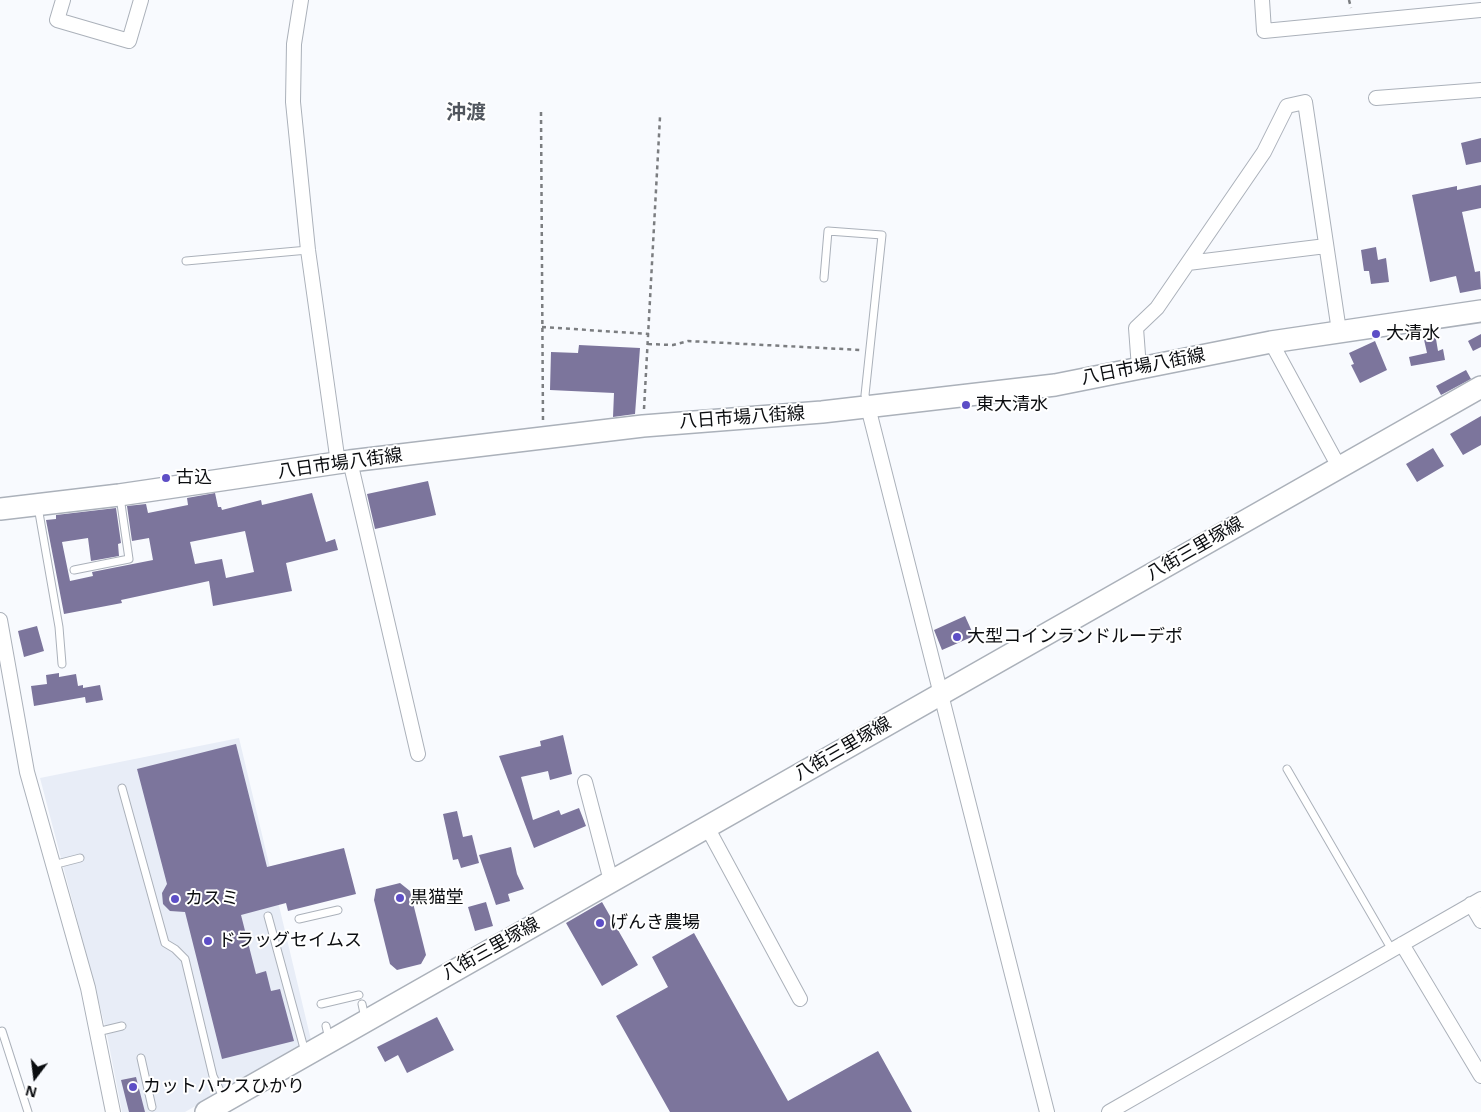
<!DOCTYPE html>
<meta charset="utf-8">
<style>
body{margin:0}
#map{position:relative;width:1481px;height:1112px;overflow:hidden;background:#f8fafe;font-family:"Noto Sans",sans-serif}
canvas{display:block}
.north{position:absolute;left:10px;top:1052px;width:50px;height:50px;-webkit-text-stroke:4px #fff;paint-order:stroke;rotate:195deg;font-size:14px;font-weight:700;line-height:20px;text-align:center;color:#0b0d10}
.north::after{content:'';display:block;margin:auto;width:18px;height:22px;background:#0b0d10;clip-path:polygon(50% 0,100% 100%,50% 72%,0 100%)}
</style>
<div id="map">
<canvas width="1481" height="1112"></canvas>
<div class="north">N</div>
</div>
<script>
const g = document.querySelector('canvas').getContext('2d');
g.lineJoin = 'round';
function fillPath(path, color) { g.fillStyle = color; g.fill(path, 'evenodd'); }
function strokePath(path, color, width, dash) { g.strokeStyle = color; g.lineWidth = width; g.lineCap = dash ? 'butt' : 'round'; g.setLineDash(dash || []); g.stroke(path); }
function label(font, color, halo, rows, align = 'center') {
  g.font = font + ' "Noto Sans","Noto Sans JP",sans-serif'; g.lineWidth = 4; g.setLineDash([]); g.textBaseline = 'middle'; g.strokeStyle = halo; g.fillStyle = color; for (const [text, x, y, turn = 0] of rows) {
    g.save(); g.translate(x, y); g.rotate((+turn || 0) * Math.PI / 180); g.textAlign = isNaN(turn) ? turn : align; if (halo) g.strokeText(text, 0, 0); g.fillText(text, 0, 0); g.restore();
  }
}
const built = new Path2D(`
 M239 738 311 1040 185 1112H122L106 1030 40 778Z`);
const building = new Path2D(`
 M1481 138V162L1466 165 1461 143Z
 M1481 185V208L1462 212 1475 272 1480 271 1481 289 1460 293 1456 276 1430 282 1412 195 1457 186V190Z
 M1376 247 1378 260 1386 258 1389 282 1371 284 1369 271H1364L1361 250Z
 M1435 333 1438 351 1443 349 1445 360 1411 366 1409 357 1427 353 1423 335Z
 M1481 334V347L1473 351 1468 341Z
 M1375 341 1387 370 1360 383 1351 365 1354 364 1349 353Z
 M579 345 640 348 635 414 613 417 614 393 550 390 551 352 578 353Z
 M1466 370 1471 379 1441 395 1436 386Z
 M1481 416V445L1463 455 1450 434Z
 M1433 448 1444 466 1417 482 1406 464Z
 M428 481 436 515 375 529 367 494Z
 M215 493 218 507H221L222 510 261 500 262 505 312 493 326 542 335 539 338 550 286 563 292 591 213 606 209 581 121 600 122 603 64 614 46 520 56 519V515L116 508 121 543 118 544 119 556 91 561 88 538 62 542 70 581 93 576 92 572 153 560 149 538 132 541 127 506 146 504 148 513 188 505 187 498ZM245 531 254 572 226 578 222 559 195 564 190 542Z
 M965 616 974 636 942 650 934 630Z
 M37 626 44 651 24 657 18 631Z
 M59 673V677L76 674 78 686 83 685V688L100 685 103 700 86 703 85 697 34 706 31 686 47 684 46 675Z
 M563 735 572 774 550 780 548 771 521 777 533 820 559 810 561 815 579 808 586 826 534 848 499 756 541 746 540 741Z
 M236 744 267 867 344 848 356 894 288 911 286 903 241 915 256 974 266 971 271 991 280 989 294 1041 222 1059 185 912 170 911 163 904 162 893 167 884 137 769Z
 M457 811 463 837 472 835 479 863 461 868 458 859 453 860 443 814Z
 M511 847 517 874 524 889 508 894 510 901 496 905 479 855Z
 M400 883 410 891 426 955 421 964 397 970 390 964 374 900 376 889Z
 M486 902 493 926 475 931 468 907Z
 M602 902 638 965 602 986 566 923Z
 M694 933 788 1101 878 1051 912 1112H670L616 1016 668 987 652 957Z
 M437 1017 454 1050 407 1073 398 1055 385 1062 377 1047Z
 M136 1077 145 1112H129L121 1080Z`);
const path = new Path2D(`
 M1349 0 1351 8
 M541 112 543 422
 M542 327 649 334
 M648 344 673 345 688 341 861 350
 M644 409 660 117`);
const lane = new Path2D(`
 M186 261 308 250
 M824 278 828 231 882 235 865 395 868 404
 M38 507 59 627 62 664
 M74 570 129 559 120 497
 M1287 769 1392 950
 M122 788 165 943 175 949 185 959 213 1076 224 1099
 M53 865 80 858
 M268 916 305 1052
 M299 919 338 910
 M321 1004 359 995
 M362 1004 365 1018
 M326 1026 329 1039
 M2 1031 28 1112
 M97 1032 122 1026
 M141 1058 152 1107`);
const street = new Path2D(`
 M63 0 57 20 129 41 141 0
 M301 0 294 44 293 102 308 250 338 463
 M1262 0 1264 31 1481 10
 M1376 98 1481 90
 M1188 263 1326 246
 M1271 342 1339 467
 M1139 368 1136 328 1157 308 1264 152 1287 106 1305 102 1339 331
 M868 407 1047 1112
 M350 461 418 754
 M0 620 27 772 88 988 113 1112
 M585 782 611 881
 M707 827 800 999
 M1471 904 1481 921
 M1402 944 1481 1076
 M1109 1112 1481 899`);
const primary = new Path2D(`
 M0 509 119 495 350 461 643 426 822 412 1055 385 1271 342 1481 311
 M206 1112 1481 387`);
const markers = [
 [1376,334,5,"#5d4ec6"],
 [966,405,5,"#5d4ec6"],
 [166,478,5,"#5d4ec6"],
 [957,637,5,"#5d4ec6"],
 [400,898,5,"#5d4ec6"],
 [175,899,5,"#5d4ec6"],
 [600,923,5,"#5d4ec6"],
 [208,941,5,"#5d4ec6"],
 [133,1087,5,"#5d4ec6"]
];
const poiNames = [
 ["大清水",1386,334],
 ["東大清水",976,405],
 ["古込",176,478],
 ["大型コインランドルーデポ",967,637],
 ["黒猫堂",410,898],
 ["カスミ",185,899],
 ["げんき農場",610,923],
 ["ドラッグセイムス",218,941],
 ["カットハウスひかり",143,1087]
];
const streetNames = [
 ["八日市場八街線",1143,367,-11],
 ["八日市場八街線",742,418,-4],
 ["八日市場八街線",340,464,-8],
 ["八街三里塚線",1195,549,-30],
 ["八街三里塚線",843,749,-30],
 ["八街三里塚線",491,949,-29]
];
const quarterNames = [
 ["沖渡",466,113]
];
fillPath(built, '#e8edf7');
fillPath(building, '#7c759c');
strokePath(lane, '#abb1ba', 9);
strokePath(street, '#abb1ba', 16);
strokePath(primary, '#abb1ba', 24);
strokePath(path, '#7b7d80', 2.5, [4, 4]);
strokePath(lane, '#fff', 7);
strokePath(street, '#fff', 14);
strokePath(primary, '#fff', 21);
for (const [x, y, r, color] of markers) { const dot = new Path2D(); dot.arc(x, y, r, 0, 2 * Math.PI); g.fillStyle = color; g.fill(dot); strokePath(dot, '#fff', 2); }
label('18px', '#0b0d10', '#fff', poiNames, 'left');
label('18px', '#0b0d10', '#fff', streetNames);
label('bold 20px', '#51565e', '#fff', quarterNames);
</script>
